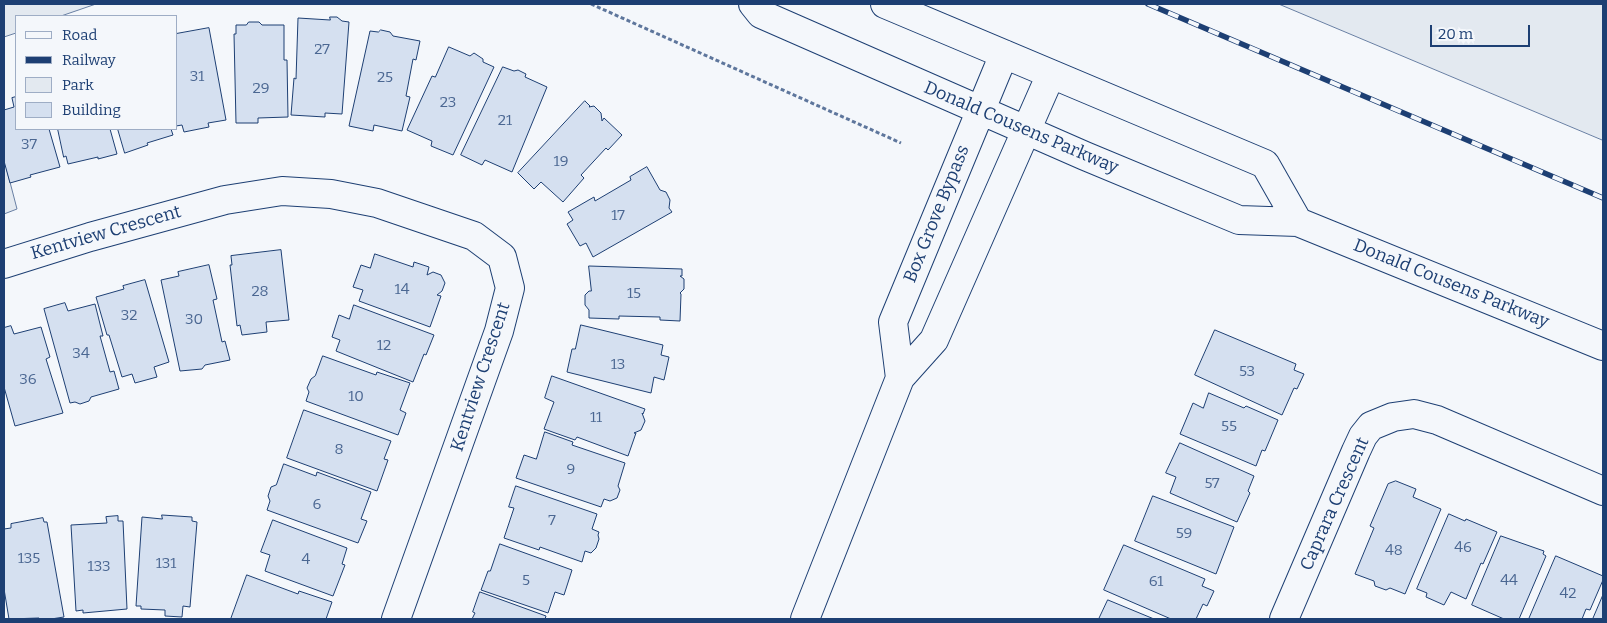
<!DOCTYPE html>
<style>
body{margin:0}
#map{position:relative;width:1607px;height:623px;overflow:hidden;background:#f4f7fb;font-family:Bitter,serif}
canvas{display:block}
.frame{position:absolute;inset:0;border:5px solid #1d3f73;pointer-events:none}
.legend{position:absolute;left:15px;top:15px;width:162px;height:115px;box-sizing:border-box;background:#f4f7fb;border:1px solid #9eadc5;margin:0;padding:6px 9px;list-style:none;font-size:15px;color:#1d3f73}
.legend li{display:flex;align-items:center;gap:10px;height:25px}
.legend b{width:25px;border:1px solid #9eadc5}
.scale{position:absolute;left:1430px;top:25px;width:100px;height:22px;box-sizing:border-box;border:2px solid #1d3f73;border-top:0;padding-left:6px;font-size:15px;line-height:18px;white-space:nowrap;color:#1d3f73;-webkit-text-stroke:4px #f4f7fb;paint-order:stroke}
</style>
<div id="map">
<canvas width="1607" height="623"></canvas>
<div class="frame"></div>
<ul class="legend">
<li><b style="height:6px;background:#f4f7fb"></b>Road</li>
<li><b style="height:6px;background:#1d3f73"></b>Railway</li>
<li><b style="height:14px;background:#e3e9f0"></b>Park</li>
<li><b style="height:14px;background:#d5e0f0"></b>Building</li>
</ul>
<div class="scale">20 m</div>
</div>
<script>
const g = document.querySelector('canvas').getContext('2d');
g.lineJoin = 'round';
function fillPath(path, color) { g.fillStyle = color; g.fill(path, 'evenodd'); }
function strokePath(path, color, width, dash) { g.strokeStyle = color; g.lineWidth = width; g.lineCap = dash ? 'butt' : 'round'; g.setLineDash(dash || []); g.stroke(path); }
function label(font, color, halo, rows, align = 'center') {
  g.font = font + ' Bitter,serif'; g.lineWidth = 4; g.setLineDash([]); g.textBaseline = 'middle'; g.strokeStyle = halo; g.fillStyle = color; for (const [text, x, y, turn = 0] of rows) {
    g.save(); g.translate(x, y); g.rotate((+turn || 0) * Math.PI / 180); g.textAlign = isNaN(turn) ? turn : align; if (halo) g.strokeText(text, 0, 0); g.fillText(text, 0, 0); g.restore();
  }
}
const green = new Path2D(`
 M4 4H96L61 16H16V33L4 37Z
 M1279 4H1603V140Z
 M4 159 17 209 4 214Z`);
const building = new Path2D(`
 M330 17H337L342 21 349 22 342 114 325 113V117L291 115 294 78 296 79 298 18 330 20Z
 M249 22H259L262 25H284V60H287L288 117 258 118V123H236L234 34H236V25H246Z
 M209 28 226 120 208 123 209 127 184 132 182 125 176 126V34Z
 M381 30 390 32 393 36 420 41 416 60 413 59 406 96 410 97 402 131 374 125 373 131 349 126 370 31 378 32Z
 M449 47 470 56 474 53 483 59V62L494 67 453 155 431 146 432 141 407 130 432 76 435 77Z
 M503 67 514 71 518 70 526 74 525 77 547 87 512 172 485 160 482 165 461 155Z
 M16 97V129H49L60 167 30 175 31 177 10 183 4 161V110L14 107 12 98Z
 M585 101 590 106 589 107 594 106 601 113 602 121 604 118 622 135 608 150 606 148 581 175 584 178 563 202 541 182 534 189 518 173Z
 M58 129H110L117 154 98 159V157L68 164 66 156 64 157Z
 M118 129H171L173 135 147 143 148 145 125 153Z
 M647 167 660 190 666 192 670 200 669 208 672 212 593 257 586 243 580 246 567 224 573 220 568 212 594 197 595 201 631 180 630 177Z
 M281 250 289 320 266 322 267 332 242 335 240 325 237 326 230 265H232L231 256Z
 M375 254 413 267 414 262 429 267 427 275 433 272 441 275 445 283 442 291 437 295 441 296 430 327 359 301 363 290 353 287 361 265 370 268Z
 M209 265 217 299 213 300 222 342 225 341 230 360 205 365 202 369 180 371 161 280 179 276 178 272Z
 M589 266 682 269V276H680L684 279V289L680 293 681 294 680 321 660 320V317L619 316V319L589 318V310L585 305V295L589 291H591Z
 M145 280 169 362 154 367 157 377 135 383 132 374 122 377 109 335H107L96 297 124 289 123 286Z
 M65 303 68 311 95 304 103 336H100L110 372 114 371 119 389 91 397 89 401 80 404 75 402 70 403 44 309Z
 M354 305 434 335 426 355 424 354 413 382 336 351 340 340 332 337 339 315 349 319Z
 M581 325 663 345 661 355 669 357 664 380 654 377 651 393 567 372 572 349H575Z
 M11 326 14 334 41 327 50 357 46 359 63 413 15 426 4 387V328Z
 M1215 330 1296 364 1294 370 1304 374 1297 389 1294 388 1282 415 1195 375Z
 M323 356 376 375 377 372 410 383 400 410 406 413 398 435 306 401 309 392 307 388 311 379 315 376Z
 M552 376 645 409 643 414 642 413 645 421 641 430 634 433H636L628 456 577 437 575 440 544 429 554 402 545 398Z
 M1209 393 1244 408 1246 406 1278 420 1265 451 1262 450 1256 466 1180 434 1193 403 1203 408Z
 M304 410 391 441 384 459 388 460 377 491 287 458Z
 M545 432 573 442 572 445 625 463 618 486 620 490 617 498 610 501 604 499 601 507 516 478 524 455 536 459Z
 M1180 443 1254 476 1248 491 1250 493 1237 522 1170 493 1176 477 1166 473Z
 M284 464 316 476 317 472 371 492 361 519 367 521 358 543 267 510 270 501 268 496 271 487 276 485Z
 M1396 481 1416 489 1413 497 1441 509 1405 594 1390 588 1386 590 1375 586 1374 581 1355 574 1374 528 1370 526 1388 484Z
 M516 486 597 514 592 529 599 532 598 535 599 539 596 548 591 553 585 551 582 562 540 547 539 550 504 538 514 508 509 507Z
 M1153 496 1234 527 1216 574 1135 541Z
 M1449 514 1465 521 1466 519 1497 532 1483 564 1481 563 1466 599 1451 592 1444 605 1426 597 1427 593 1417 589Z
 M162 515 192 517V521L197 522 190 607 183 606 182 617 165 616V610L141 609V606H136L142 517 162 519Z
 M118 516V521H123L127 609 83 613V610L76 611 71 525 107 523 106 517Z
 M43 518 44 522H47L64 617 51 619H39V618L9 619 4 589V529L11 528V524Z
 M273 520 347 548 342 564 345 565 333 596 265 571 270 555 261 552Z
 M1501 536 1544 551 1543 554 1546 556 1519 619H1504L1472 605Z
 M500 544 572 570 564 595 555 592 548 613 481 590 488 571H490Z
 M1124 545 1205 579 1202 586 1214 591 1207 606 1203 604 1196 619H1171L1104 590Z
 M1556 556 1603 576V580L1590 610 1586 609 1582 619H1529Z
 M247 575 298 594 299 591 332 602 326 619H231Z
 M480 592 546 616 545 619H472L475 613 473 612Z
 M1603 595V619H1593Z
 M1108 600 1154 619H1099Z`);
const path = new Path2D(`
 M591 4 901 143`);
const street = new Path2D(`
 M4 264 90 237 225 200 282 191 331 194 377 203 474 236 502 257 510 288 499 331 396 619
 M1284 619 1356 451 1363 436 1371 426 1393 417 1414 414 1437 420 1603 491`);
const secondary = new Path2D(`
 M753 4 761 14 1085 156 1239 220 1298 222 1603 346
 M885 4 1265 164 1298 222
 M900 378 893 322 1004 54
 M805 619 900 378 934 340 1051 74`);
const rail = new Path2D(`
 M1148 4 1603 198`);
const numberNames = [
 ["27",322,50],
 ["31",197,77],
 ["25",385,78],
 ["29",261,89],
 ["23",448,103],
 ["21",505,121],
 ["37",29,145],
 ["19",561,162],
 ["17",618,216],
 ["14",402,290],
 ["28",260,292],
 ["15",634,294],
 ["32",129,316],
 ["30",194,320],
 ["12",384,346],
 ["34",81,354],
 ["13",618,365],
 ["53",1247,372],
 ["36",28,380],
 ["10",356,397],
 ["11",596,418],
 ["55",1229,427],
 ["8",339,450],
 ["9",571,470],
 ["57",1212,484],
 ["6",317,505],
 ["7",552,521],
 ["59",1184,534],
 ["46",1463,548],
 ["48",1394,551],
 ["135",29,559],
 ["4",306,560],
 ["131",166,564],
 ["133",99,567],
 ["5",526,581],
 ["44",1509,581],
 ["61",1156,582],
 ["42",1568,594]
];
const streetNames = [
 ["Donald Cousens Parkway",1021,128,23],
 ["Box Grove Bypass",937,214,-68],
 ["Kentview Crescent",106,233,-16],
 ["Donald Cousens Parkway",1451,284,22],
 ["Kentview Crescent",481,377,-72],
 ["Caprara Crescent",1335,504,-66]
];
fillPath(green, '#e3e9f0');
strokePath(green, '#687fa3', 1);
fillPath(building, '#d5e0f0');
strokePath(building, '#1d3f73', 1);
strokePath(street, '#1d3f73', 30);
strokePath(secondary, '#1d3f73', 30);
strokePath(path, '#5e769c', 3, [4, 2.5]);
strokePath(street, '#f4f7fb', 28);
strokePath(secondary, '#f4f7fb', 28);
strokePath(rail, '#1d3f73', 5.5);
strokePath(rail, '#f4f7fb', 4, [11]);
label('15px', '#4b6792', null, numberNames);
label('18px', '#1d3f73', '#f4f7fb', streetNames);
</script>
